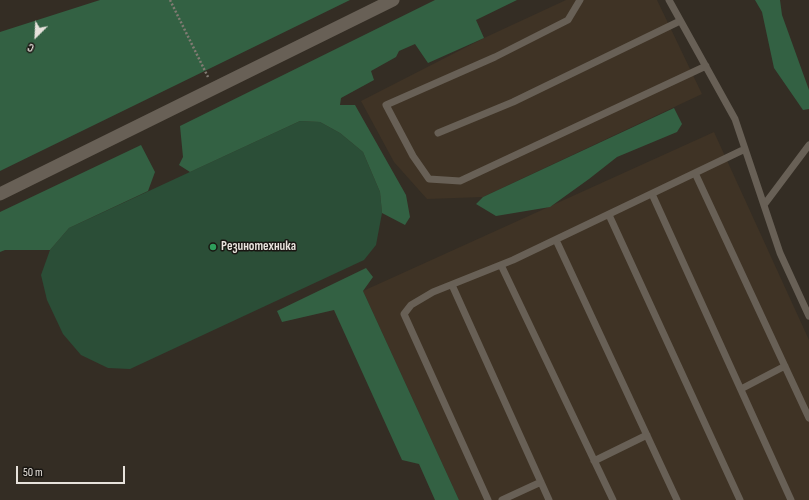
<!DOCTYPE html>
<meta charset="utf-8">
<style>
body{margin:0}
#map{position:relative;width:809px;height:500px;overflow:hidden;background:#342d24;font-family:"Sofia Sans Condensed",sans-serif}
canvas{display:block}
.north{position:absolute;left:16px;top:16px;width:40px;height:40px;-webkit-text-stroke:3px #191612;paint-order:stroke;rotate:204deg;font-size:11px;font-weight:700;line-height:16px;text-align:center;color:#e7e2dc}
.north::after{content:'';display:block;margin:auto;width:14px;height:18px;background:#e7e2dc;clip-path:polygon(50% 0,100% 100%,50% 72%,0 100%)}
.scale{position:absolute;left:16px;top:466px;width:109px;height:18px;box-sizing:border-box;border:2px solid #e7e2dc;border-top:0;padding-left:5px;font-size:12px;line-height:14px;white-space:nowrap;color:#e7e2dc;-webkit-text-stroke:3px #191612;paint-order:stroke}
</style>
<div id="map">
<canvas width="809" height="500"></canvas>
<div class="north">С</div>
<div class="scale">50 m</div>
</div>
<script>
const g = document.querySelector('canvas').getContext('2d');
g.lineJoin = 'round';
function fillPath(path, color) { g.fillStyle = color; g.fill(path, 'evenodd'); }
function strokePath(path, color, width, dash) { g.strokeStyle = color; g.lineWidth = width; g.lineCap = dash ? 'butt' : 'round'; g.setLineDash(dash || []); g.stroke(path); }
function label(font, color, halo, rows, align = 'center') {
  g.font = font + ' "Sofia Sans Condensed",sans-serif'; g.lineWidth = 3; g.setLineDash([]); g.textBaseline = 'middle'; g.strokeStyle = halo; g.fillStyle = color; for (const [text, x, y, turn = 0] of rows) {
    g.save(); g.translate(x, y); g.rotate((+turn || 0) * Math.PI / 180); g.textAlign = isNaN(turn) ? turn : align; if (halo) g.strokeText(text, 0, 0); g.fillText(text, 0, 0); g.restore();
  }
}
const built = new Path2D(`
 M566 0H657L702 94 483 197 427 199 394 162 361 101 484 38Z
 M714 132 809 340V500H459L363 291Z`);
const green = new Path2D(`
 M300 121 320 122 340 133 363 152 380 192 382 213 376 245 364 260 130 369 108 368 81 355 63 334 47 300 41 275 50 250 69 228Z`);
const forest = new Path2D(`
 M100 0H350L0 171V32Z
 M435 0H517L476 20 484 38 428 63 415 44 399 51 396 57 371 71 374 80 341 98 340 105H355L406 195 410 217 405 225 382 213 380 192 363 152 340 133 320 122 300 121 190 172 179 165 183 157 180 126Z
 M755 0H780L782 15 809 90V109L803 110 774 68 762 12Z
 M674 108 682 124 677 132 617 157 589 179 550 207 496 216 476 204 483 197Z
 M141 145 155 172 148 191 69 228 50 250H5L0 252V212Z
 M366 268 373 277 363 291 459 500H435L419 464 402 460 334 310 282 322 277 311Z`);
const path = new Path2D(`
 M170 0 208 77`);
const service = new Path2D(`
 M580 0 568 20 495 57 386 105 413 156 429 179 460 181 706 66
 M669 0 735 119 780 253 809 316
 M438 133 513 102 680 21
 M695 173 809 418
 M652 194 791 500
 M764 205 809 145
 M609 215 740 500
 M556 240 677 500
 M501 265 613 500
 M452 285 549 500
 M741 389 785 366
 M594 461 647 435
 M488 500 404 314 411 305 433 292 513 260 745 149
 M502 500 541 482`);
const minor = new Path2D(`
 M0 194 393 0`);
const markers = [
 [213,247,4,"#2e9e5b"]
];
const poiNames = [
 ["Резинотехника",221,247]
];
fillPath(built, '#3f3325');
fillPath(green, '#2b4e37');
fillPath(forest, '#336143');
strokePath(path, '#817b73', 2.5, [2, 2]);
strokePath(service, '#686056', 7);
strokePath(minor, '#686056', 13);
for (const [x, y, r, color] of markers) { const dot = new Path2D(); dot.arc(x, y, r, 0, 2 * Math.PI); g.fillStyle = color; g.fill(dot); strokePath(dot, '#191612', 1.5); }
label('bold 13px', '#e7e2dc', '#191612', poiNames, 'left');
</script>
